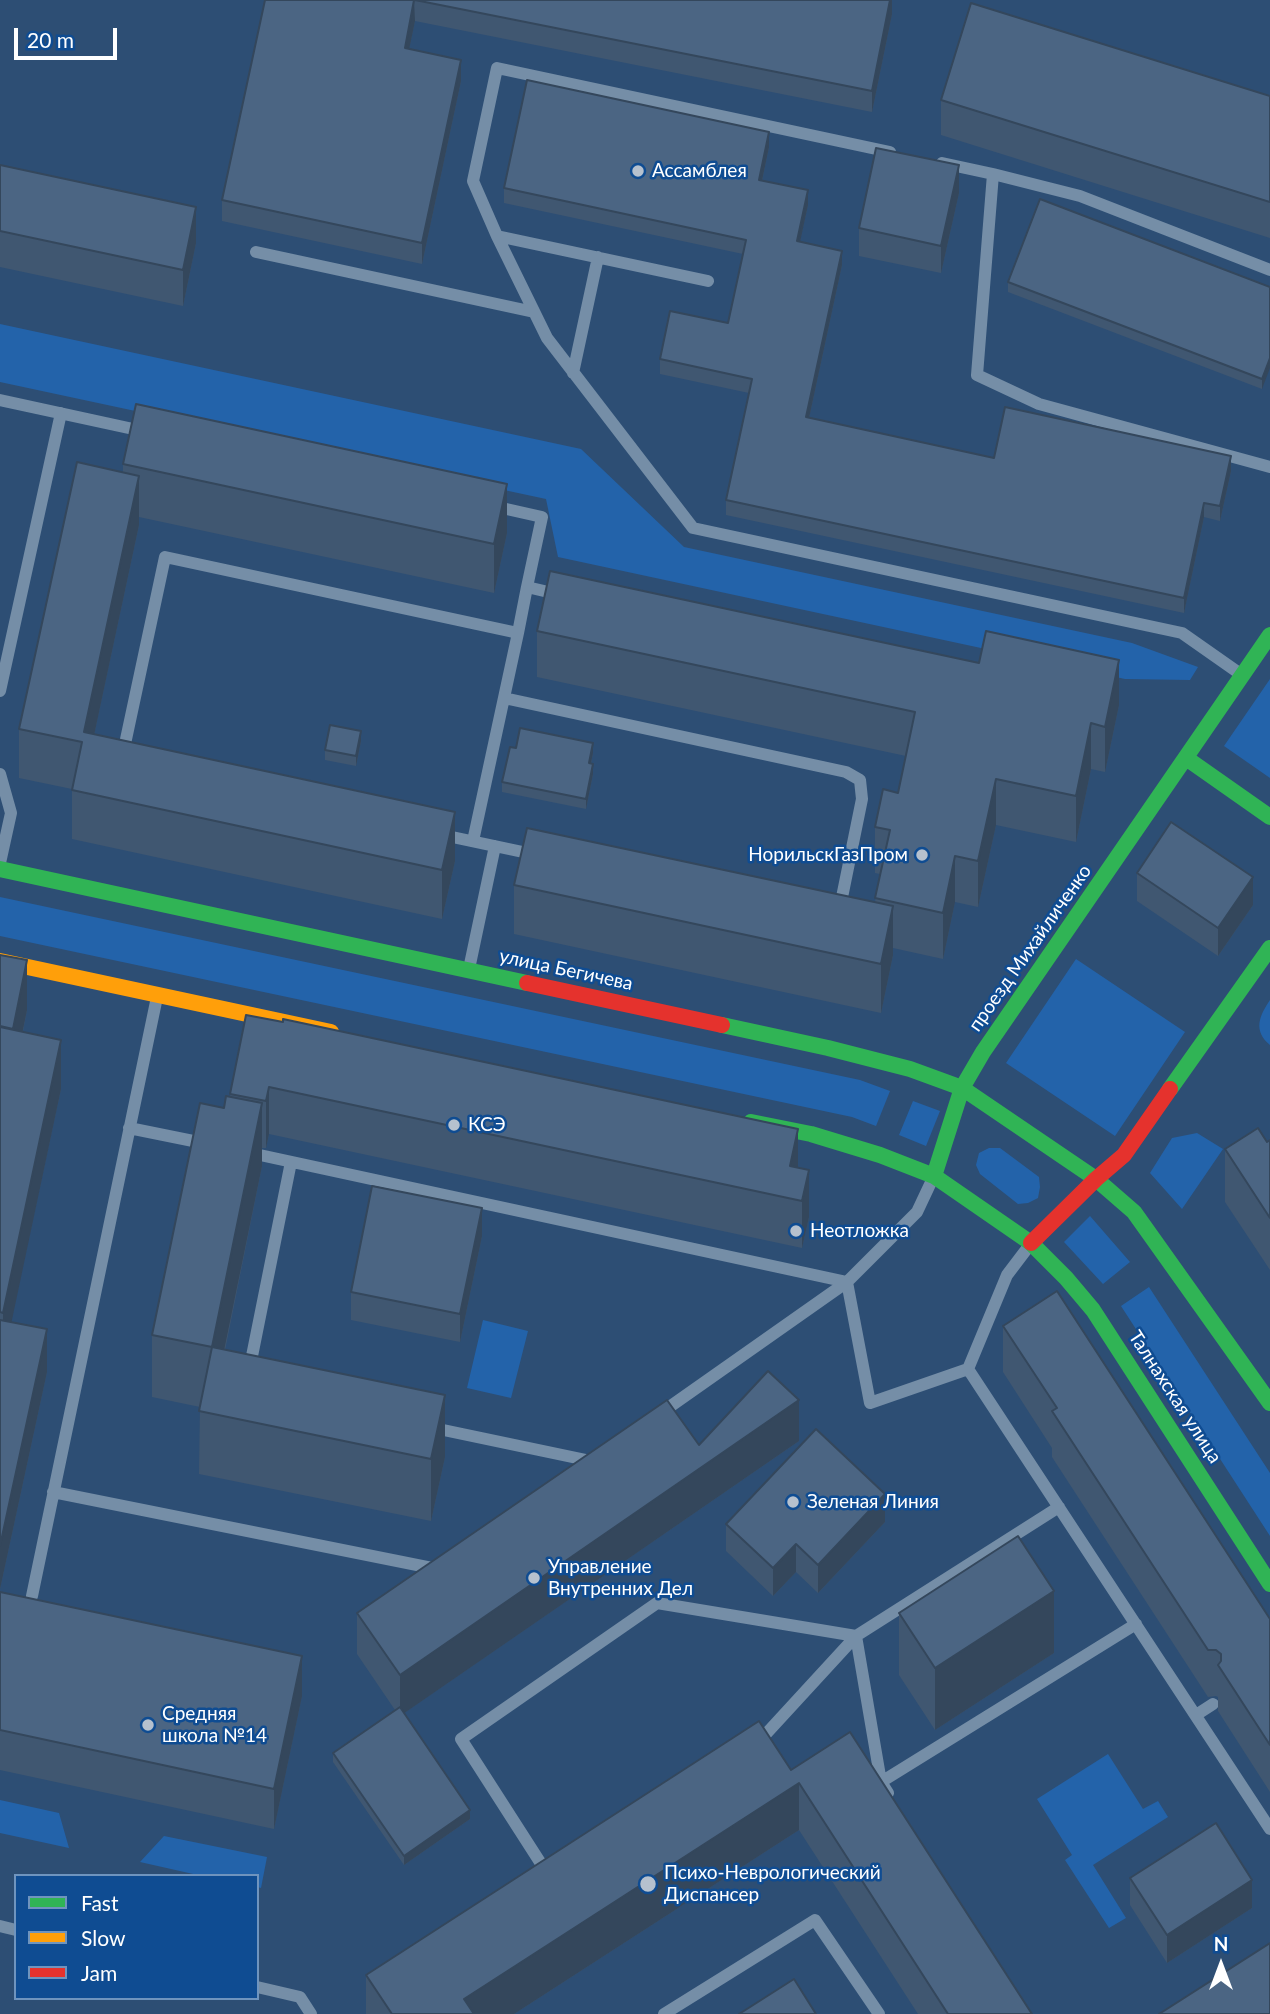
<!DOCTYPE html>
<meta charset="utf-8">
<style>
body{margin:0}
#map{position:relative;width:1270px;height:2014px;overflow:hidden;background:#2d4e74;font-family:Lato,sans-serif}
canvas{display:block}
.legend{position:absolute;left:14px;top:1874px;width:245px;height:126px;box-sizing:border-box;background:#0f4c92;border:2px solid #6f94be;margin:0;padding:9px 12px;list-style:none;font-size:21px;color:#fff}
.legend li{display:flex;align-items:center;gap:14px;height:35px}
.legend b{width:35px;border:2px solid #6f94be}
.north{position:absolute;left:1186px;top:1930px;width:70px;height:70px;-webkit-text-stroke:5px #0f4c92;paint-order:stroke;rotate:0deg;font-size:19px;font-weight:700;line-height:28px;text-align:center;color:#fff}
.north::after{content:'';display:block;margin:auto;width:24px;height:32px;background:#fff;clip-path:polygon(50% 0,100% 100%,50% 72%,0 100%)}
.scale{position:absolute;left:14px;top:28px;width:103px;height:32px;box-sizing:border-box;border:4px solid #fff;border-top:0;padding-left:9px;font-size:21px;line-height:24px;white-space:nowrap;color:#fff;-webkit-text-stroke:5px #0f4c92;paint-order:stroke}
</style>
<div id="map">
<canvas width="1270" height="2014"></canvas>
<ul class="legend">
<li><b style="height:9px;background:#30b455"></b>Fast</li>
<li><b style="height:9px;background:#ff9f0a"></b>Slow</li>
<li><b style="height:9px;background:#e5322d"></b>Jam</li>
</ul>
<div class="north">N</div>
<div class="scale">20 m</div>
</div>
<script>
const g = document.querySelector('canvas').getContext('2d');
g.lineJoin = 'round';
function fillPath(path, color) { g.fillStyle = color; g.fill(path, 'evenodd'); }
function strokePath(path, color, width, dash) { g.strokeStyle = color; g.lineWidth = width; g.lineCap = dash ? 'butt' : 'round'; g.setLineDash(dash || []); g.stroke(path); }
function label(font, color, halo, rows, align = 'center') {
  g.font = font + ' Lato,sans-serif'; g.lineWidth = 5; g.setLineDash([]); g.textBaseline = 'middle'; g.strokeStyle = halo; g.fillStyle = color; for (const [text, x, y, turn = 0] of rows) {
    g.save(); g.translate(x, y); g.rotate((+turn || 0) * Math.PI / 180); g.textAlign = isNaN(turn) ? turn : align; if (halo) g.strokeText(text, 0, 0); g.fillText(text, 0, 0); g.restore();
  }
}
const green = new Path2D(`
 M0 324 581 449 684 547 1132 643 1198 667 1190 680 1125 679 558 557 546 499 0 382Z
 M1270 679V778L1224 746Z
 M0 897 860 1080 890 1091 876 1126 852 1117 0 936Z
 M1076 959 1185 1032 1115 1136 1006 1063Z
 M1270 1000V1045C1253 1031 1259 1016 1270 1000Z
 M913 1101 940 1111 926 1146 899 1135Z
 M1197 1133 1223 1149 1182 1209 1150 1173 1172 1138Z
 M989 1148H1000L1039 1177 1040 1187 1038 1198 1028 1203 1018 1204 980 1174 976 1165 979 1153Z
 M1090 1216 1130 1262 1103 1284 1064 1242Z
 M1149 1287 1270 1473V1536L1121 1306Z
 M483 1320 528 1331 511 1398 467 1388Z
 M1108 1754 1143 1809 1158 1801 1168 1817 1093 1865 1126 1918 1109 1928 1065 1860 1072 1855 1037 1799Z
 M0 1800 59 1813 69 1848 0 1833Z
 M164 1836 267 1857 261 1888 257 1887V1876H202L140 1862Z`);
const lane = new Path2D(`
 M890 152 497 68 473 181 497 236 547 338 693 528 1182 633 1239 673
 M942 163 993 174 977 375 1039 404 1270 467
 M993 174 1080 196 1270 270
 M497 236 708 281
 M256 252 534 312
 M573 373 598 257
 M0 400 147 432
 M493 506 542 517 527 587
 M0 691 61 413
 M504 698 846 772 860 780 862 799 839 912
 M122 758 165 557 518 633 527 587 561 595
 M0 774 11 813 0 863
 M438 834 537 855
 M473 841 518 633
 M469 969 495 846
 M129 1128 208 1144
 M246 1152 847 1282
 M1029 1246 1007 1275 968 1369 1270 1829
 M847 1282 870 1403 968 1369
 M249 1371 291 1162
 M658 1415 847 1282 917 1212 933 1178
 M429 1427 591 1461
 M53 1492 437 1569
 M32 1596 157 997
 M856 1636 881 1782 888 1793
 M1196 1715 1213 1704
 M754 1742 765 1735 856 1636 1059 1507
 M881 1782 1136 1624
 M550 1872 547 1873 461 1739 657 1603 856 1636
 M0 1926 16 1930
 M257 1987 300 1997 311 2014
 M664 2014 815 1920 879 2014`);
const fast = new Path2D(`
 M1186 758 1270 817
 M0 869 527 983
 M722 1025 828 1048 910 1069 962 1088 1096 1179 1134 1212 1270 1403
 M1170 1089 1270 948
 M751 1122 811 1134 880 1155 934 1176 1031 1243 1066 1278 1093 1310 1270 1584
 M934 1176 962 1088 983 1052 1270 635`);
const slow = new Path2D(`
 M0 961 331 1032`);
const jam = new Path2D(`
 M527 983 722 1025
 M1031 1243 1096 1179 1124 1155 1170 1089`);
const wall = new Path2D(`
 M265 0H892V14L872 112 415 21 409 49 461 81 422 264 222 221V200Z
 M1270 96V238L941 135V100Z
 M769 147 762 181 808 205 800 241 842 265 809 418 994 458 1231 471 1220 521 1204 517 1184 613 726 515V500L749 393 660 374V359L728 323 743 254 504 203V188Z
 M0 165 196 243 183 306 0 267Z
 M959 193 941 273 859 256V228Z
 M1008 282 1270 287 1262 389 1008 292Z
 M123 464 507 533 494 593 139 517V525L94 735 455 861 442 919 72 839V789L19 778V729L123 472Z
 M537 631 1119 705 1105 772 1091 769 1076 842 996 825 978 907 955 902 943 959 893 948V955L881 1013 514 934V885L875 902 880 874 875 873V827L898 793 906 756 537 677Z
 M361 741 356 766 325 760V750Z
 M516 748 593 753 591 764 593 774 586 809 502 792V782Z
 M1137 873 1253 905 1218 956 1137 901Z
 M0 955 27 1010 23 1031 61 1089 11 1322 47 1372 0 1589Z
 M246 1015 798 1167 809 1217 802 1248 269 1134 266 1148H262V1166L225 1350 445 1457 431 1521 199 1474 200 1407 152 1397V1335L224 1108 230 1097Z
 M1270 1140V1270L1225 1202V1149L1267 1142Z
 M482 1236 460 1342 351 1320V1292Z
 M1003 1326 1270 1619V1792L1218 1711V1697L1216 1696 1208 1697 1052 1457V1448L1003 1372Z
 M799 1441 404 1713 470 1819 404 1865 333 1762V1753L395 1710 357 1654V1613L699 1445Z
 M885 1522 818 1593 796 1572 773 1596 726 1551V1524Z
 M0 1592 302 1696 274 1829 0 1770Z
 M899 1613 1054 1653 935 1730 899 1675Z
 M791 1770 1032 2014H918L799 1830 514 2014H366V1975Z
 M1130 1878 1252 1908 1167 1963 1130 1905Z`);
const shadedWall = new Path2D(`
 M414 0 415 21 405 69V48Z
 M890 0H892V14L872 112V91Z
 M461 60V81L422 264V243Z
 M769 132V147L759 195V180Z
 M959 165V193L941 273V246Z
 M808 190V205L797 256V241Z
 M196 207V243L183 306V270Z
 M842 251V265L806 432V417Z
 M1270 358V368L1262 389V379Z
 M1231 456V471L1220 521V506Z
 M139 476V525L84 782V732Z
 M507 484V533L494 593V544Z
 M1204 503V517L1184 613V598Z
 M1119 660V705L1105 772V727Z
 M1091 723V769L1076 842V796Z
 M361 731V741L356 766V756Z
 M593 743V753L589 773V763Z
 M593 764V774L586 809V799Z
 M996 779V825L978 907V861Z
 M455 812V861L442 919V870Z
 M955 856V902L943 959V913Z
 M1253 877V905L1218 956V928Z
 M893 906V955L881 1013V964Z
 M27 960V1010L13 1078V1029Z
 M61 1040V1089L3 1362V1313Z
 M269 1087V1134L266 1148V1101Z
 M262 1103V1166L212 1409V1347Z
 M798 1129V1176L790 1166Z
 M809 1170V1217L802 1248V1201Z
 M482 1208V1236L460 1342V1314Z
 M47 1329V1372L0 1589V1546Z
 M445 1395V1457L431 1521V1459Z
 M799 1400V1441L400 1716V1675Z
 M885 1494V1522L818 1593V1565Z
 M796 1544V1572L773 1596V1568Z
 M1054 1591V1653L935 1730V1668Z
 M302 1656V1696L274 1829V1789Z
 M799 1783V1830L514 2014H464V1999Z
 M470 1810V1819L404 1865V1856Z
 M1252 1880V1908L1167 1963V1935Z`);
const building = new Path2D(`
 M265 0H414L405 48 461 60 422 243 222 200Z
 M415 0H890L872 91Z
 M971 3 1270 96V202L941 100Z
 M527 80 769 132 759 180 808 190 797 241 842 251 806 417 994 458 1005 407 1231 456 1220 506 1204 503 1184 598 726 500 752 379 660 359 670 311 728 323 746 240 504 188Z
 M876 148 959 165 941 246 859 228Z
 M0 165 196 207 183 270 0 231Z
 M1040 199 1270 287V358L1262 379 1008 282Z
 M136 404 507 484 494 544 123 464Z
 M77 462 139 476 84 732 455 812 442 870 72 790 82 742 19 729Z
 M550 571 979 663 986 631 1119 660 1105 727 1091 723 1076 796 996 779 978 861 955 856 943 913 875 898 890 830 875 827 883 789 898 793 915 712 537 631Z
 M330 725 361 731 356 756 325 750Z
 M520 728 593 743 589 763 593 764 586 799 502 782 510 747 516 748Z
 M1171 822 1253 877 1218 928 1137 873Z
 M527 828 893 906 881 964 514 885Z
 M0 955 27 960 13 1029 0 1026Z
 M246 1015 283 1022V1019L798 1129 790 1166 809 1170 802 1201 269 1087 266 1101 230 1094Z
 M0 1027 61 1040 3 1313 0 1312Z
 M226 1096 262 1103 212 1347 152 1335 200 1103 224 1108Z
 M1258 1128 1267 1142 1270 1140V1218L1225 1149Z
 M372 1186 482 1208 460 1314 351 1292Z
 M1057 1291 1270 1619V1745L1218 1665 1221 1661V1654L1216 1650H1208L1052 1411 1057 1408 1003 1326Z
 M0 1320 47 1329 0 1546Z
 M212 1347 445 1395 431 1459 199 1411Z
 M768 1371 799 1400 400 1675 357 1613 667 1400 699 1445Z
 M816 1429 885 1494 818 1565 796 1544 773 1568 726 1524Z
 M1018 1536 1054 1591 935 1668 899 1613Z
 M0 1592 302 1656 274 1789 0 1730Z
 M400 1707 470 1810 404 1856 333 1753Z
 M759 1721 791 1770 850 1732 1032 2014H948L799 1783 464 1999 474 2014H392L366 1975Z
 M1216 1823 1252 1880 1167 1935 1130 1878Z
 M1270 1943V2014H1159Z
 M794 1979 816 2014H739Z`);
const markers = [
 [638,171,7,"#b6c1ce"],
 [922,855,7,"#b6c1ce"],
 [454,1125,7,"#b6c1ce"],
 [796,1231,7,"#b6c1ce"],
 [793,1502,7,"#b6c1ce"],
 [534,1578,7,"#b6c1ce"],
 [148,1725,7,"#b6c1ce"],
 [648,1884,9,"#b6c1ce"]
];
const poiNames = [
 ["Ассамблея",652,171],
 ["НорильскГазПром",908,855,"right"],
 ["КСЭ",468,1125],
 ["Неотложка",810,1231],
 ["Зеленая Линия",807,1502],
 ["Управление",548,1567],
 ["Внутренних Дел",548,1589],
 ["Средняя",162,1714],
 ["школа №14",162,1736],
 ["Психо-Неврологический",664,1873],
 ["Диспансер",664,1895]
];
const streetNames = [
 ["проезд Михайличенко",1030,948,-55],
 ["улица Бегичева",566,970,12],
 ["Талнахская улица",1175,1397,57]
];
fillPath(green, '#2363aa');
strokePath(lane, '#758ea7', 12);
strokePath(fast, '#30b455', 16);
strokePath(slow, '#ff9f0a', 16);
strokePath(jam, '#e5322d', 16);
fillPath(wall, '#405771');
fillPath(shadedWall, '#34475c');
fillPath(building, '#4b6583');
strokePath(building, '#34475c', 2);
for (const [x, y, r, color] of markers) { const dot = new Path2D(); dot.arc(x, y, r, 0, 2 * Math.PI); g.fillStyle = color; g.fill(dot); strokePath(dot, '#0f4c92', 2.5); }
label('19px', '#fff', '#0f4c92', poiNames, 'left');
label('19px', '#fff', '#0f4c92', streetNames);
</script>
